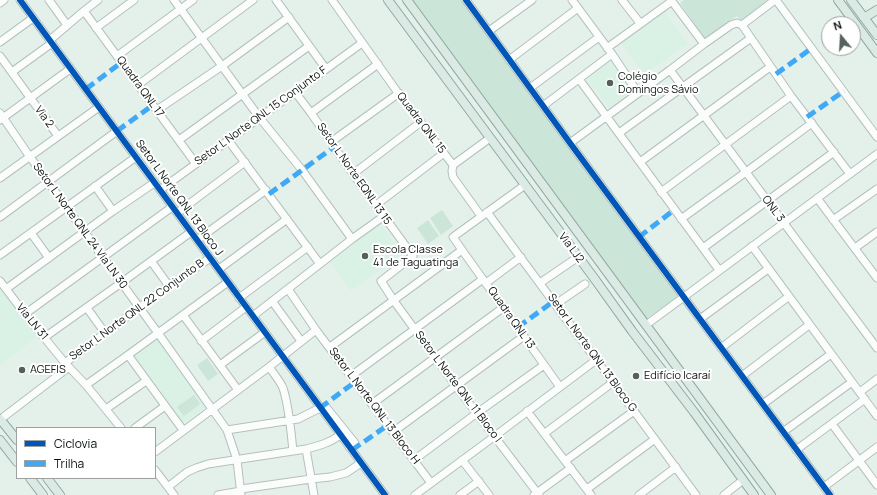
<!DOCTYPE html>
<meta charset="utf-8">
<style>
body{margin:0}
#map{position:relative;width:877px;height:495px;overflow:hidden;background:#e4f1eb;font-family:Manrope,sans-serif}
canvas{display:block}
.legend{position:absolute;left:16px;top:427px;width:140px;height:52px;box-sizing:border-box;background:#fff;border:1px solid #9da19f;margin:0;padding:5px 7px;list-style:none;font-size:12px;color:#0b130f}
.legend li{display:flex;align-items:center;gap:8px;height:20px}
.legend b{width:20px;border:1px solid #9da19f}
.north{position:absolute;left:821px;top:16px;width:40px;height:40px;box-sizing:border-box;background:#fff;border:1px solid #9da19f;border-radius:50%;rotate:342deg;font-size:11px;font-weight:700;line-height:16px;text-align:center;color:#0b130f}
.north::after{content:'';display:block;margin:auto;width:14px;height:18px;background:#57615c;clip-path:polygon(50% 0,100% 100%,50% 72%,0 100%)}
</style>
<div id="map">
<canvas width="877" height="495"></canvas>
<ul class="legend">
<li><b style="height:5px;background:#0057b8"></b>Ciclovia</li>
<li><b style="height:5px;background:#3fa9f5"></b>Trilha</li>
</ul>
<div class="north">N</div>
</div>
<script>
const g = document.querySelector('canvas').getContext('2d');
g.lineJoin = 'round';
function fillPath(path, color) { g.fillStyle = color; g.fill(path, 'evenodd'); }
function strokePath(path, color, width, dash) { g.strokeStyle = color; g.lineWidth = width; g.lineCap = dash ? 'butt' : 'round'; g.setLineDash(dash || []); g.stroke(path); }
function label(font, color, halo, rows, align = 'center') {
  g.font = font + ' Manrope,sans-serif'; g.lineWidth = 4; g.setLineDash([]); g.textBaseline = 'middle'; g.strokeStyle = halo; g.fillStyle = color; for (const [text, x, y, turn = 0] of rows) {
    g.save(); g.translate(x, y); g.rotate((+turn || 0) * Math.PI / 180); g.textAlign = isNaN(turn) ? turn : align; if (halo) g.strokeText(text, 0, 0); g.fillText(text, 0, 0); g.restore();
  }
}
const built = new Path2D(`
 M664 10 688 44 644 75 620 43Z
 M611 59 633 90 609 108 586 77Z
 M378 220 403 254 351 291 327 258Z
 M0 288 16 310 39 335 0 366Z
 M155 338H160L206 403V407L187 421H182L154 381 151 380 134 356V353Z`);
const green = new Path2D(`
 M412 0H461L679 296 646 319Z
 M684 0H767L742 21 737 16 705 39 680 3Z
 M442 210 453 226 441 235 430 218Z
 M428 220 439 236 428 244 417 228Z
 M207 358 218 374 208 381 197 365Z
 M194 395 200 404 184 416 177 407Z`);
const minor = new Path2D(`
 M20 0 385 495
 M49 0 67 25
 M174 0 259 117 302 170 352 239
 M276 0 326 69
 M332 0 396 90 453 165 490 138
 M466 0 570 143 830 495
 M572 0 612 54 638 93
 M622 0 640 23
 M671 0 704 44
 M776 0 877 137
 M0 3 4 0
 M84 11 196 164
 M742 25 775 0
 M96 28 134 0
 M489 31 532 0
 M50 40 84 11 98 0
 M0 42 33 18
 M607 48 672 1
 M0 56 58 136
 M117 56 193 0
 M509 60 578 8
 M670 70 877 348
 M12 72 52 43
 M579 79 719 270
 M138 85 253 0
 M530 88 599 37
 M295 92 311 113 353 174 413 256 381 281 394 301 456 386 539 495
 M543 106 612 54
 M157 110 222 66 289 17
 M0 113 30 157 158 333 227 430 237 460 241 495
 M311 113 378 64
 M0 120 70 69
 M619 133 751 38
 M179 140 309 46
 M228 140 320 264
 M331 142 399 93
 M570 143 670 70 704 44 731 25 737 23 742 25 791 96 850 174
 M640 162 770 67
 M453 165 452 171 453 177 481 216
 M353 174 421 122
 M0 178 99 107
 M95 186 113 211
 M160 190 362 43
 M661 192 791 96
 M817 198 877 278
 M376 205 444 153
 M487 212 696 495
 M177 213 245 162
 M0 217 117 131
 M681 219 746 172 812 123
 M833 220 877 189
 M31 233 49 258
 M197 240 266 190
 M752 246 877 416
 M703 248 834 152
 M855 248 877 232
 M462 250 560 387
 M0 255 136 157
 M151 261 169 286
 M219 269 287 219
 M0 281 25 314 65 363 86 385 121 428
 M486 283 521 257
 M540 283 578 257
 M6 289 113 211 154 183
 M288 289 316 330 431 483
 M239 298 308 247
 M272 301 301 341
 M556 304 585 284
 M87 308 105 333
 M25 314 172 207
 M183 315 238 390
 M253 316 352 239 384 216
 M700 319 768 269
 M646 325 877 154
 M45 337 121 283 191 232
 M201 341 246 307
 M330 347 462 250 453 237 525 185
 M721 348 788 297
 M128 355 183 430
 M65 363 156 295 210 258
 M220 365 265 332
 M269 367C274 374 280 381 283 388 289 406 291 432 293 451
 M351 376 483 279
 M742 376 809 325
 M86 385 128 355 228 282
 M860 392 877 379
 M372 404 504 307
 M763 404 831 354
 M106 409 146 381
 M322 410 326 407 355 443 349 447
 M527 411 591 495
 M1 419 69 367
 M832 424 877 485
 M135 428 165 406
 M227 430 298 419 320 408
 M393 432 524 336
 M783 432 852 382
 M545 433 612 383
 M306 449 314 495
 M796 450 865 399
 M155 452 269 367 316 330
 M414 460 477 413 544 365
 M462 460 489 495
 M565 461 634 411
 M155 470 174 495
 M168 487 187 472 196 468 208 464 306 449C318 446 330 443 340 435
 M824 487 877 447
 M241 489 311 479 330 477 346 473 361 463
 M587 489 655 439
 M218 495 241 491
 M415 495 495 436 596 360
 M460 495 479 481
 M534 495 571 468
 M639 495 676 467
 M724 495 743 480`);
const major = new Path2D(`
 M388 0 594 278 632 331 694 412 754 495
 M407 0 771 495
 M838 0 877 53
 M851 0 877 35
 M864 18 877 10
 M0 419 17 440
 M0 440 17 462
 M30 478 43 495
 M47 478 60 495`);
const quiet = new Path2D(`
 M776 74 812 48
 M86 89 122 62
 M807 117 844 91
 M117 131 153 105
 M269 194 334 147
 M639 237 674 210
 M518 327 554 301
 M320 408 355 382
 M352 450 388 425`);
const cycleway = new Path2D(`
 M20 0 385 495
 M466 0 570 143 830 495`);
const markers = [
 [610,83,4,"#57615c"],
 [365,256,4,"#57615c"],
 [22,370,4,"#57615c"],
 [636,376,4,"#57615c"]
];
const poiNames = [
 ["Colégio",618,77],
 ["Domingos Sávio",618,90],
 ["Escola Classe",373,250],
 ["41 de Taguatinga",373,263],
 ["AGEFIS",30,370],
 ["Edifício Icaraí",644,376]
];
const streetNames = [
 ["Quadra QNL 17",140,87,54],
 ["Setor L Norte QNL 15 Conjunto F",261,116,-36],
 ["Via 2",44,117,54],
 ["Quadra QNL 15",421,123,53],
 ["Setor L Norte EQNL 13 15",354,174,55],
 ["Setor L Norte QNL 13 Bloco J",179,198,54],
 ["ONL 3",773,209,53],
 ["Setor L Norte QNL 24 Via LN 30",80,226,54],
 ["Via LJ2",571,248,53],
 ["Setor L Norte QNL 22 Conjunto B",137,310,-36],
 ["Quadra QNL 13",511,318,55],
 ["Via LN 31",32,322,51],
 ["Setor L Norte QNL 13 Bloco G",592,353,54],
 ["Setor L Norte QNL 11 Bloco I",458,387,53],
 ["Setor L Norte QNL 13 Bloco H",374,406,53]
];
fillPath(built, '#daf2e6');
fillPath(green, '#cbe5d8');
strokePath(minor, '#b5c0bb', 9);
strokePath(major, '#90aaa0', 10);
strokePath(minor, '#fbfdfc', 7);
strokePath(major, '#dceae5', 8);
strokePath(quiet, '#3fa9f5', 5, [10, 5]);
strokePath(cycleway, '#0057b8', 6);
for (const [x, y, r, color] of markers) { const dot = new Path2D(); dot.arc(x, y, r, 0, 2 * Math.PI); g.fillStyle = color; g.fill(dot); strokePath(dot, '#fff', 1.5); }
label('11px', '#0b130f', '#fff', poiNames, 'left');
label('11px', '#0b130f', '#fff', streetNames);
</script>
